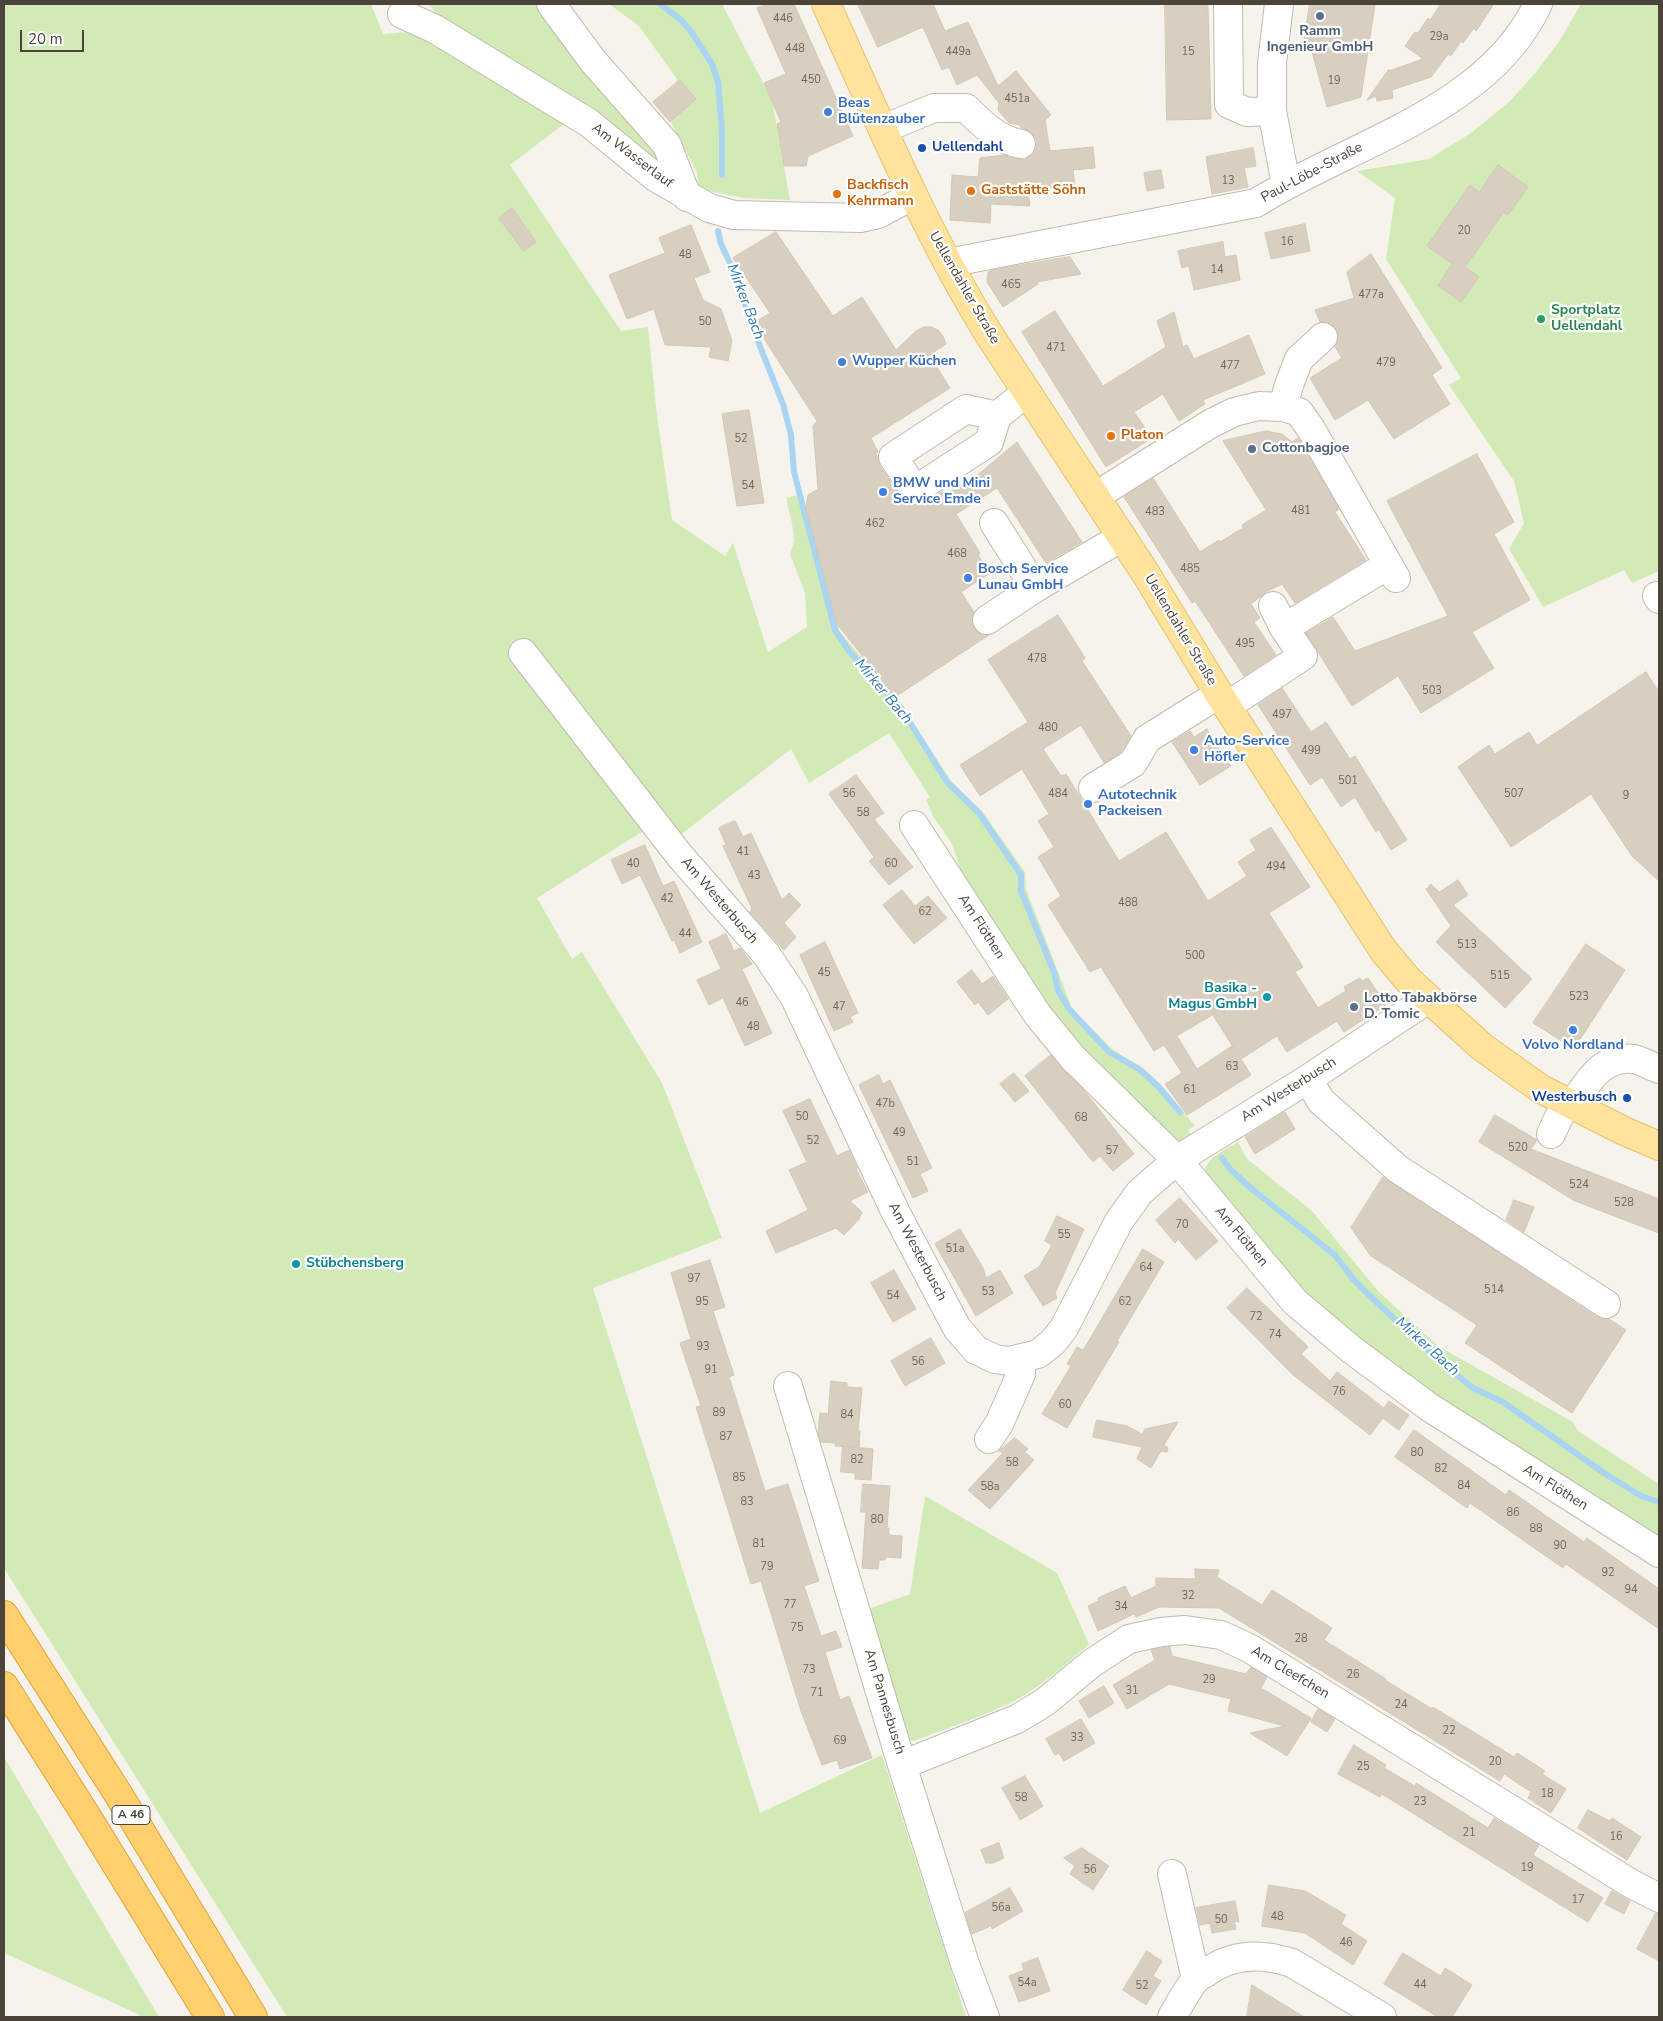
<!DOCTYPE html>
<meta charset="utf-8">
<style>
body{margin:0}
#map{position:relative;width:1663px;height:2021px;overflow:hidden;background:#f6f3ec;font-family:"Nunito Sans",sans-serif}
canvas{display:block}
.frame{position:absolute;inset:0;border:5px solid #4b4439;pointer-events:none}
.scale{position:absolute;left:20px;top:30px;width:64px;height:22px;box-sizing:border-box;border:2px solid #4b4439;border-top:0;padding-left:6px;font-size:15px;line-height:18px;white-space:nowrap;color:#4b4439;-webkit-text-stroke:4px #fff;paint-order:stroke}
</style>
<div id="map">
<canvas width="1663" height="2021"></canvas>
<div class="frame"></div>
<div class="scale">20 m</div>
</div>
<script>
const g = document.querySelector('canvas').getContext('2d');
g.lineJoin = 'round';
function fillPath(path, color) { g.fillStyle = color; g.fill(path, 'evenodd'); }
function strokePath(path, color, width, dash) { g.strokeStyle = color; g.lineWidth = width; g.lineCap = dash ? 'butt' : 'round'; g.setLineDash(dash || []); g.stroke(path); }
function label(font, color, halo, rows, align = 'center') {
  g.font = font + ' "Nunito Sans",sans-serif'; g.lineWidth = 4.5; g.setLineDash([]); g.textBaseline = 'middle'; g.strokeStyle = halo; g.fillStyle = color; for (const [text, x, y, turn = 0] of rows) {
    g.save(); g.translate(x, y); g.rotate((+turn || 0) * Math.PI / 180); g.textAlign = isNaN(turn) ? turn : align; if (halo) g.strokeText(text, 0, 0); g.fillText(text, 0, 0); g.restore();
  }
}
const green = new Path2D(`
 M4 4H371L383 34 421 31 573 117 510 165 621 331 648 327 657 416 672 520 725 556 733 543 768 652 807 627 805 593 790 554 794 541 792 523 786 498 802 494 829 598 840 632 901 704 951 781 982 811 1025 872 1026 889 1072 1008 1112 1049 1144 1069 1161 1085 1195 1126 1188 1130 1195 1140 1180 1143 1173 1141 1064 1038 962 875 952 844 933 816 926 800 930 797 889 733 809 783 791 749 679 836 645 830 537 898 572 959 582 952 662 1083 722 1238 593 1288 760 1813 882 1755 966 2017H287L4 1568Z
 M429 4H535L661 156 656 172 441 20Z
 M609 4H722L772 100 790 200 744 198 699 189 697 172 671 123 677 79 639 26Z
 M1581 4H1659V571L1632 583 1624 570 1543 607 1509 549 1524 523 1514 481 1449 385 1461 378 1386 259 1395 198 1357 171 1429 159 1471 133 1510 101 1537 71 1560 40Z
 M1238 1142 1247 1159 1312 1211 1379 1292 1438 1346 1573 1422 1578 1431 1659 1484V1544L1518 1456 1299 1295 1204 1173C1208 1156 1225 1150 1238 1142Z
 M925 1496 1057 1573 1089 1644C1062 1668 1033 1694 999 1708 971 1721 942 1730 913 1741L908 1740 866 1610 910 1594Z
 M4 1757 159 2017H137L140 2015 4 1953Z`);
const stream = new Path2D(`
 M660 4 681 20 690 30 712 64 718 82 722 131V175
 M718 231 721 244 738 280 751 324 783 404 791 435 794 472 835 630 849 651 901 708 947 782 979 813 1021 875V891L1054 972 1058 990 1069 1009 1109 1052 1139 1069 1158 1086 1180 1112
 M1222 1158 1230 1169 1253 1190 1335 1255 1353 1279 1369 1295 1445 1366 1473 1388 1503 1402 1604 1473 1641 1496 1659 1502`);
const building = new Path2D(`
 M768 4H794L853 136 808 156 806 166H784L777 124 781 122 764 83 786 74 757 8Z
 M858 4H933L945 31 968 22 998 86 1016 71 1051 115 1045 120 1050 151 1093 147 1095 168 1073 170 1075 186 1028 190 1030 206 991 204 990 223 950 220 952 175 978 177 980 158 1004 155 1017 159H1026L1033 154 1036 148V139L1031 132 1021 128 1020 125 1009 123 998 110 999 103 977 75 957 85 949 67 942 70 923 27 878 47Z
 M1165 4H1208L1211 119 1167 120Z
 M1310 4H1375L1361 97 1327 107 1311 48 1303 46Z
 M1441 4H1494L1476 31 1474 28 1463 43 1461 41 1451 56 1448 54 1431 77 1392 90 1393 98 1377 101 1376 96 1367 100 1389 69V71L1423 59 1405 46 1415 32 1418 33 1428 18 1430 20Z
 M680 80 696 99 670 122 653 102Z
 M1253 148 1256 166 1244 168 1248 187 1212 194 1206 157Z
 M1498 165 1528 187 1508 215 1504 212 1465 267 1479 277 1461 302 1438 286 1452 264 1427 246 1470 185 1479 192Z
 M1161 170 1164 188 1147 191 1144 173Z
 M512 208 536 242 523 251 499 218Z
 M1305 224 1310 251 1271 259 1265 233Z
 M691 225 710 272 694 278 703 300 721 309 732 341 728 361 709 357 711 347 665 345 654 309 627 319 609 275 665 253 659 238Z
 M776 232 833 316 862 297 896 350 916 331 924 327H931L938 330 943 336 946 344 929 355 950 388 871 438 878 452 876 453 880 466 902 499 908 504 916 506 924 503 943 491 945 495 974 478 1017 442 1082 542 1046 563 997 488 956 514 980 553 978 555 990 573 961 592 974 612 971 621 974 628 981 634 989 635 895 697 837 624 806 509 808 495 818 489 813 426 817 421 754 323 770 313 733 258Z
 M1223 242 1225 257 1236 255 1240 280 1194 290 1189 266 1182 268 1178 251Z
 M1371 254 1442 368 1432 375 1450 404 1394 439 1368 400 1335 420 1310 378 1342 358 1335 347 1338 341V334L1335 327 1328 322H1320L1315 310 1354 298 1347 272Z
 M1070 257 1081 274 1037 282 1038 284 1003 307 987 282 988 272 992 270Z
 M1055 311 1103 386 1166 347 1157 321 1174 312 1183 347 1187 345 1194 359 1249 335 1265 374 1203 400 1205 404 1179 421 1163 394 1134 412 1152 438 1106 467 1022 332Z
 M749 410 764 503 737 506 722 414Z
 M1266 431 1282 434 1292 442 1298 438 1339 509 1335 512 1366 560 1295 603 1282 584 1266 592 1251 604 1260 618 1254 622 1276 655 1244 676 1195 601 1192 603 1124 497 1153 478 1200 552 1219 540 1220 542 1243 528 1242 525 1266 510 1223 441Z
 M1477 454 1514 522 1494 534 1530 600 1472 632 1494 668 1421 713 1398 676 1352 706 1306 633 1333 617 1355 651 1448 616 1387 501Z
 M1058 615 1085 658 1082 661 1131 736 1121 752 1104 763 1081 725 1043 749 1061 776 1066 774 1119 861 1166 832 1208 901 1247 876 1238 862 1256 850 1250 840 1271 827 1310 887 1269 913 1303 967 1295 972 1318 1008 1346 991 1344 987 1360 978 1362 981 1368 978 1386 1005 1344 1032 1337 1021 1287 1052 1277 1036 1241 1059 1251 1075 1187 1115 1165 1084 1182 1073 1164 1045 1154 1051 1101 967 1090 972 1048 905 1061 896 1038 857 1054 847 1038 821 1049 814 1022 769 980 796 960 765 1028 722 988 660ZM1213 1015 1235 1050 1232 1046 1197 1069 1177 1036Z
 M1646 672 1659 692V881L1632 856 1591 794 1511 847 1458 767 1489 745 1495 754 1529 732 1537 745Z
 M1282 688 1311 732 1326 722 1350 759 1355 756 1407 840 1391 850 1379 830 1376 832 1355 797 1341 807 1322 777 1310 785 1258 705Z
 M1207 729 1231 766 1200 785 1172 742 1190 731 1194 737Z
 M856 775 884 813 874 819 913 867 889 885 869 861 874 857 829 794Z
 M735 821 743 837 751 833 782 900 789 893 801 905 784 923 796 937 784 950 750 912 752 909 723 846 726 845 719 828Z
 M645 845 663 886 674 881 702 942 680 953 674 940 672 941 640 875 622 884 611 860Z
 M1458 880 1468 895 1453 905 1532 979 1505 1008 1436 942 1451 926 1426 889 1431 884 1439 892Z
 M902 890 915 906 928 896 947 918 914 944 883 905Z
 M726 934 734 951 740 948 752 964 742 969 772 1033 745 1046 723 998 709 1005 697 980 721 969 709 942Z
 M825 942 858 1013 850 1017 853 1022 834 1031 800 955Z
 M1586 944 1625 970 1581 1038 1575 1042 1565 1043 1533 1023Z
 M972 970 982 984 993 976 1008 999 988 1015 978 1002 975 1005 957 982Z
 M1051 1055 1083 1089 1134 1154 1113 1171 1100 1156 1093 1162 1025 1076Z
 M1014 1073 1029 1091 1015 1102 1000 1084Z
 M879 1075 883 1084 890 1080 932 1168 920 1174 928 1191 913 1198 859 1085Z
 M810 1099 837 1156 849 1150 857 1168 856 1169 868 1192 850 1201 862 1212 859 1219 844 1235 836 1228 776 1253 766 1231 808 1210 789 1170 807 1162 783 1111Z
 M1285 1112 1295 1129 1255 1154 1245 1137Z
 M1495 1115 1537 1140 1531 1149 1659 1199V1233L1575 1201 1479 1142Z
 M1383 1177 1597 1317 1609 1319 1626 1330 1572 1413 1465 1343 1477 1325 1371 1256 1351 1228Z
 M1180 1198 1218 1241 1196 1260 1178 1239 1175 1243 1156 1220Z
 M1514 1200 1534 1207 1524 1232 1506 1220Z
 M1057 1216 1084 1229 1055 1293 1057 1298 1043 1306 1024 1276 1039 1267 1052 1245 1045 1241Z
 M960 1229 983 1268 986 1278 1000 1270 1013 1293 976 1316 935 1244Z
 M1143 1249 1164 1262 1117 1341 1119 1342 1067 1428 1042 1414 1071 1366 1067 1364 1077 1347 1083 1350Z
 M710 1260 725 1307 713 1311 734 1375 729 1377 765 1491 788 1484 819 1581 804 1586 821 1636 836 1631 842 1647 825 1652 840 1700 849 1696 872 1758 840 1769 837 1760 822 1765 801 1711 761 1581 751 1584 696 1407 701 1406 680 1343 691 1339 671 1273Z
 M894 1270 916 1309 893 1322 871 1283Z
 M1247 1288 1308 1347 1301 1354 1330 1381 1337 1372 1384 1408 1389 1401 1409 1415 1399 1430 1383 1418 1370 1435 1292 1374 1227 1308Z
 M931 1338 945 1363 905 1386 891 1361Z
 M831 1381 847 1383V1387L862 1388 858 1431H860L859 1447 835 1446 836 1443 821 1442 818 1433 820 1413 828 1414Z
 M1097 1420 1127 1426 1142 1434 1145 1429 1178 1422 1164 1445 1168 1448 1167 1452 1161 1451 1151 1468 1137 1459 1142 1447 1093 1437Z
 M1414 1430 1506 1495 1509 1490 1584 1542 1587 1538 1659 1589V1629L1566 1564 1563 1568 1470 1503 1467 1508 1395 1457Z
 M1015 1438 1028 1449 1025 1452 1034 1460 990 1509 968 1490 1003 1453 999 1451Z
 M843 1446 873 1449 871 1480 855 1479V1473L841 1472Z
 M863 1484 890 1486 887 1528H889V1535L902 1536 901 1558 886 1557 885 1560H879L878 1569 862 1568 866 1512H861Z
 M1195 1569 1219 1570 1217 1577 1262 1605 1272 1590 1332 1628 1324 1640 1386 1679 1385 1680 1432 1709 1433 1707 1514 1757 1517 1753 1545 1771 1542 1774 1566 1789 1551 1813 1528 1798 1531 1792 1504 1774 1500 1781 1219 1608 1159 1607 1136 1617 1134 1614 1098 1631 1088 1606 1099 1601 1098 1598 1125 1586 1131 1598 1156 1586V1578L1195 1579Z
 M1170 1647 1172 1656 1246 1674 1251 1667 1267 1677 1261 1688 1311 1718 1287 1756 1250 1733 1285 1726 1228 1711 1231 1699 1169 1684 1127 1709 1113 1685 1155 1660 1151 1650Z
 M1104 1686 1114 1703 1089 1718 1079 1701Z
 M1318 1709 1335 1719 1327 1732 1311 1722Z
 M1081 1719 1095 1743 1064 1761 1059 1753 1055 1755 1046 1739Z
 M1354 1745 1386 1765 1384 1768 1415 1786 1416 1783 1488 1828 1494 1818 1539 1845 1533 1855 1603 1898 1588 1922 1382 1794 1380 1797 1338 1774Z
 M1025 1776 1043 1806 1020 1820 1002 1788Z
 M1588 1810 1610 1821 1612 1818 1641 1837 1627 1860 1578 1828Z
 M999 1843 1004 1858 993 1863H986L981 1850Z
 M1082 1848 1109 1866 1093 1890 1070 1874 1075 1866 1064 1858Z
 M1269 1885 1305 1891 1346 1915 1341 1924 1367 1941 1353 1965 1305 1933 1262 1926Z
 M1010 1888 1023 1911 992 1929 991 1926 972 1934 965 1913Z
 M1612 1891 1630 1901 1624 1914 1605 1904Z
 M1235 1901 1239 1922 1234 1921 1236 1929 1212 1933 1210 1923 1200 1925 1196 1908Z
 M1656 1913 1659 1914V1961L1637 1949Z
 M1147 1951 1162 1961 1153 1976 1161 1981 1146 2005 1123 1990Z
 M1403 1953 1441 1976 1445 1968 1472 1985 1452 2017H1438L1384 1984Z
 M1038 1958 1050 1991 1019 2002 1009 1976 1024 1970 1022 1964Z
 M1252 1985 1304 2017H1247Z`);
const minor = new Path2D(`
 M551 4 593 61 667 145 687 197
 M1228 4 1229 104 1247 112 1272 111
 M1279 4 1272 63V111L1286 184
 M402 14 435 29 589 123 655 177 709 208 734 215 860 218 878 214 912 196
 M883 129 934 108H966C982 124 998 140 1021 144
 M948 263 1256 203C1349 144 1488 111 1538 4
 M1283 407 1289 385 1299 359 1323 337
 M997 416 966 409 893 457 915 490 989 442 997 416 1027 392
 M1096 496 1210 424 1234 412 1259 406 1283 407 1299 412 1311 429 1396 578
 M994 523 1035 588
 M1657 596 1659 599
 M1273 606 1284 628
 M987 620 1035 588 1122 537
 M523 653 680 856 766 954 794 996 895 1211 957 1328 976 1350 995 1359 1009 1361 1038 1354 1053 1342 1064 1328 1119 1221 1140 1192 1177 1160 1308 1079 1428 999
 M1227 706 1303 656 1284 628 1388 565
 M1093 788 1133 763 1147 739 1219 694
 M914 825 1037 1014 1073 1058 1177 1160 1295 1302 1352 1350 1429 1407 1659 1553
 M1308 1079 1321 1101 1398 1169 1606 1304
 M1572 1105C1588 1083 1601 1055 1634 1059 1642 1061 1651 1066 1659 1069
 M1551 1134 1566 1102
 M788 1386 902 1765 965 1964 985 2017
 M989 1439 999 1424 1021 1374V1359
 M902 1765 1017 1719 1045 1702 1092 1663 1129 1639 1161 1632 1185 1630 1221 1635 1249 1648 1630 1883 1659 1898
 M1172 1874 1196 1979
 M1172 2017C1179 2005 1186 1992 1194 1981 1198 1977 1203 1974 1207 1972 1233 1953 1262 1953 1292 1963L1382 2017`);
const major = new Path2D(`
 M826 4C877 116 924 230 990 336L1146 574 1219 694 1383 950 1409 981 1482 1047 1541 1089 1624 1131 1659 1146`);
const highway = new Path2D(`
 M4 1615 120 1797 253 2017
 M4 1686 89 1820 210 2017`);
const markers = [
 [1320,16,5,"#5c6f8a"],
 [828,112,5,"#3f7fe0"],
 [922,148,5,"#1a4fb4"],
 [971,191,5,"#e8710a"],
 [837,194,5,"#e8710a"],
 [1541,319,5,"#2e9e5b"],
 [842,362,5,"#3f7fe0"],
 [1111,436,5,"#e8710a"],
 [1252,449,5,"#5c6f8a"],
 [883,492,5,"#3f7fe0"],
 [968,578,5,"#3f7fe0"],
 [1194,750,5,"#3f7fe0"],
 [1088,804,5,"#3f7fe0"],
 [1267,997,5,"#0f9aa8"],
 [1354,1007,5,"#5c6f8a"],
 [1573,1030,5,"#3f7fe0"],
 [1627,1098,5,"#1a4fb4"],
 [296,1264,5,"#0f9aa8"]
];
const numberNames = [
 ["446",783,19],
 ["29a",1439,37],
 ["448",795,49],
 ["449a",958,52],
 ["15",1188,52],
 ["450",811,80],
 ["19",1334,81],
 ["451a",1017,99],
 ["13",1228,181],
 ["20",1464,231],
 ["16",1287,242],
 ["48",685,255],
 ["14",1217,270],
 ["465",1011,285],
 ["477a",1371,295],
 ["50",705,322],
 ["471",1056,348],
 ["479",1386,363],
 ["477",1230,366],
 ["52",741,439],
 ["54",748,486],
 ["481",1301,511],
 ["483",1155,512],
 ["462",875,524],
 ["468",957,554],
 ["485",1190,569],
 ["495",1245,644],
 ["478",1037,659],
 ["503",1432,691],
 ["497",1282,715],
 ["480",1048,728],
 ["499",1311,751],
 ["501",1348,781],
 ["56",849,794],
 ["484",1058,794],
 ["507",1514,794],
 ["9",1626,796],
 ["58",863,813],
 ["41",743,852],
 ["40",633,864],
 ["60",891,864],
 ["494",1276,867],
 ["43",754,876],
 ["42",667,899],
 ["488",1128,903],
 ["62",925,912],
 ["44",685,934],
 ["513",1467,945],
 ["500",1195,956],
 ["45",824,973],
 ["515",1500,976],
 ["523",1579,997],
 ["46",742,1003],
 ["47",839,1007],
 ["48",753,1027],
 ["63",1232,1067],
 ["61",1190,1090],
 ["47b",885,1104],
 ["50",802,1117],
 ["68",1081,1118],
 ["49",899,1133],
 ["52",813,1141],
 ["520",1518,1148],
 ["57",1112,1151],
 ["51",913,1162],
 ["524",1579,1185],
 ["528",1624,1203],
 ["70",1182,1225],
 ["55",1064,1235],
 ["51a",955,1249],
 ["64",1146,1268],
 ["97",694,1279],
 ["514",1494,1290],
 ["53",988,1292],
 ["54",893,1296],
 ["95",702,1302],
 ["62",1125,1302],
 ["72",1256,1317],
 ["74",1275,1335],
 ["93",703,1347],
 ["56",918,1362],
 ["91",711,1370],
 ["76",1339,1392],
 ["60",1065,1405],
 ["89",719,1413],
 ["84",847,1415],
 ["87",726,1437],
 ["80",1417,1453],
 ["82",857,1460],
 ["58",1012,1463],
 ["82",1441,1469],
 ["85",739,1478],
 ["84",1464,1486],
 ["58a",990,1487],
 ["83",747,1502],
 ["86",1513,1513],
 ["80",877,1520],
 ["88",1536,1529],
 ["81",759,1544],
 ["90",1560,1546],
 ["79",767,1567],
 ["92",1608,1573],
 ["94",1631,1590],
 ["32",1188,1596],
 ["77",790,1605],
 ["34",1121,1607],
 ["75",797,1628],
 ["28",1301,1639],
 ["73",809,1670],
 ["26",1353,1675],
 ["29",1209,1680],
 ["31",1132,1691],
 ["71",817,1693],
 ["24",1401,1705],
 ["22",1449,1731],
 ["33",1077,1738],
 ["69",840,1741],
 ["20",1495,1762],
 ["25",1363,1767],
 ["18",1547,1794],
 ["58",1021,1798],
 ["23",1420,1802],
 ["21",1469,1833],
 ["16",1616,1837],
 ["19",1527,1868],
 ["56",1090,1870],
 ["17",1578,1900],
 ["56a",1001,1908],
 ["48",1277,1917],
 ["50",1221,1920],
 ["46",1346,1943],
 ["54a",1027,1983],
 ["44",1420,1985],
 ["52",1142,1986]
];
const shields = [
 [131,1815,38]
];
const shieldNames = [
 ["A 46",131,1815]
];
const serviceNames = [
 ["Ramm",1320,32,"center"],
 ["Ingenieur GmbH",1320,48,"center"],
 ["Cottonbagjoe",1262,449],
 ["Lotto Tabakbörse",1364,999],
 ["D. Tomic",1364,1015]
];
const shopNames = [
 ["Beas",838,104],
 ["Blütenzauber",838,120],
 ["Wupper Küchen",852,362],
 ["BMW und Mini",893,484],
 ["Service Emde",893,500],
 ["Bosch Service",978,570],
 ["Lunau GmbH",978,586],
 ["Auto-Service",1204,742],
 ["Höfler",1204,758],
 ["Autotechnik",1098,796],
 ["Packeisen",1098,812],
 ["Volvo Nordland",1573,1046,"center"]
];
const transitNames = [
 ["Uellendahl",932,148],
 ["Westerbusch",1617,1098,"right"]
];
const streetNames = [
 ["Am Wasserlauf",632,156,37],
 ["Paul-Löbe-Straße",1312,173,-28],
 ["Uellendahler Straße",964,288,60],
 ["Uellendahler Straße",1180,630,59],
 ["Am Westerbusch",719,901,49],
 ["Am Flöthen",981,927,57],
 ["Am Westerbusch",1289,1090,-32],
 ["Am Flöthen",1241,1237,50],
 ["Am Westerbusch",917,1252,62],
 ["Am Flöthen",1555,1488,32],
 ["Am Cleefchen",1290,1673,31],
 ["Am Pannesbusch",884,1702,73]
];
const foodNames = [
 ["Backfisch",847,186],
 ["Kehrmann",847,202],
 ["Gaststätte Söhn",981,191],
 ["Platon",1121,436]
];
const leisureNames = [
 ["Sportplatz",1551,311],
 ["Uellendahl",1551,327]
];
const cultureNames = [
 ["Basika -",1257,989],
 ["Magus GmbH",1257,1005],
 ["Stübchensberg",306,1264,"left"]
];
const waterNames = [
 ["Mirker Bach",745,302,69],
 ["Mirker Bach",883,692,50],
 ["Mirker Bach",1427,1347,42]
];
fillPath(green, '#d2eab5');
strokePath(stream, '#a9d4f2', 6);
fillPath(building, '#d8cfc1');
strokePath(building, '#d3c7b4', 1);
strokePath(minor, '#c2bbae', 30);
strokePath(major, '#e6c16a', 30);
strokePath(highway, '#e0a43c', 30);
strokePath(minor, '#fff', 28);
strokePath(major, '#ffe39c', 28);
strokePath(highway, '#ffcf6e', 28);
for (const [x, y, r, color] of markers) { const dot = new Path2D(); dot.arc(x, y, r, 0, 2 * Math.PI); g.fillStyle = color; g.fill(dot); strokePath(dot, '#fff', 2); }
label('11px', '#6e675b', null, numberNames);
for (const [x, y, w] of shields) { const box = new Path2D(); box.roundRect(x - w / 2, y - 9.5, w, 19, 4); g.fillStyle = '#fff'; g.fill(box); strokePath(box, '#4b4439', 1); }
label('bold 12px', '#4b4439', null, shieldNames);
label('bold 14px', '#4e5e75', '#fff', serviceNames, 'left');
label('bold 14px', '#366cbe', '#fff', shopNames, 'left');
label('bold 14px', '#164399', '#fff', transitNames, 'left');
label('14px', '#4b4439', '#fff', streetNames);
label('bold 14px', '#c56008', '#fff', foodNames, 'left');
label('bold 14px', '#27864d', '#fff', leisureNames, 'left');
label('bold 14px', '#0d838f', '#fff', cultureNames, 'right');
label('italic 15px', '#2e7ab2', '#fff', waterNames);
</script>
